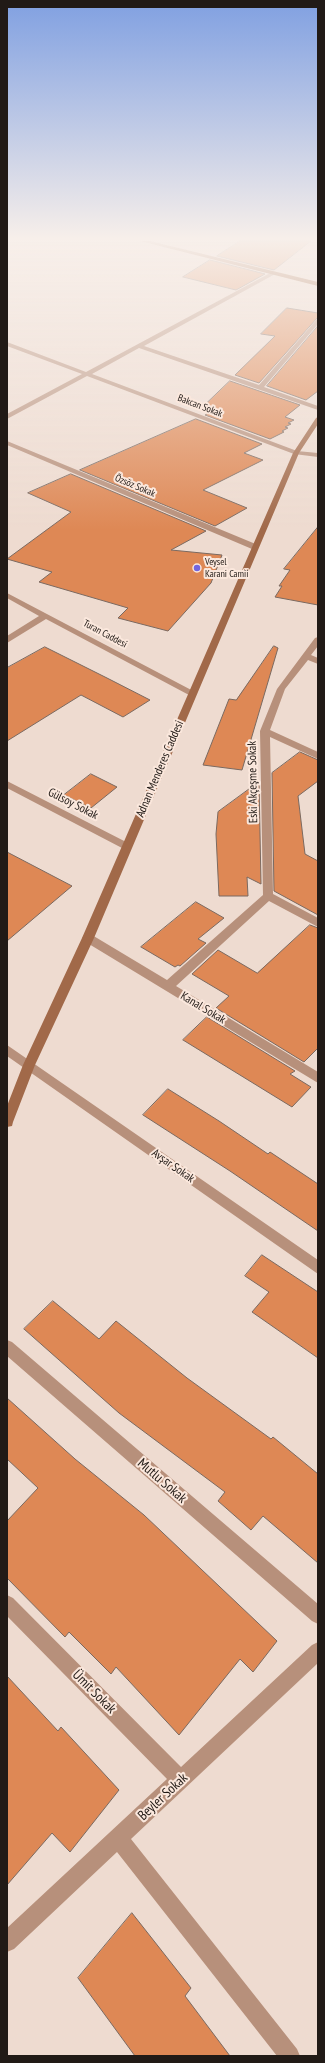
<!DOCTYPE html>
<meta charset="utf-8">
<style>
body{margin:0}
#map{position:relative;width:325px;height:2063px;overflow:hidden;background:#eedbd0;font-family:"PT Sans Narrow",sans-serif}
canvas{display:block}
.frame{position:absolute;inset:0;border:8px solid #211a16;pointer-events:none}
</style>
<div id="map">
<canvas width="325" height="2063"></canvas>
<div class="frame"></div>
</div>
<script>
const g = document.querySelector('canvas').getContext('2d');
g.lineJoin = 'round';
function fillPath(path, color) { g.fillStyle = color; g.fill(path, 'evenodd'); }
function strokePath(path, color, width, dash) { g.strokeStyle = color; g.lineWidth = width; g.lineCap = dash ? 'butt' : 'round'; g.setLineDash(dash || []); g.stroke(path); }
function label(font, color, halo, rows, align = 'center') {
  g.font = font + ' "PT Sans Narrow",sans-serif'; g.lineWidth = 4; g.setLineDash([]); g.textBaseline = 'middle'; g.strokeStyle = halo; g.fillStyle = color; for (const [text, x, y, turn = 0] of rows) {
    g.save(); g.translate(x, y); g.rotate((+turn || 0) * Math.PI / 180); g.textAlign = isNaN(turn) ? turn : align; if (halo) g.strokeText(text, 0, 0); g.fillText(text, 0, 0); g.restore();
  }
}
const building = new Path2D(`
 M240 241H311L274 270 217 256Z
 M210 260 265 274 236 290 183 277Z
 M287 308 318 313V317L259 383 235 375 275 336 261 334Z
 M318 326V391L306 400 267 386Z
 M230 381 300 405 285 417 294 420 288 423 291 424 285 427 288 428 282 431 284 432 270 439 205 415 214 410 204 406Z
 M196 419 262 444 244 453 263 460 203 490 247 508 215 526 80 470Z
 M71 474 206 531 171 550 222 555 211 583 168 631 118 618 128 608 39 582 52 572 7 559 71 512 28 493Z
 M318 527V605L275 597 282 586H279L290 570 284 569Z
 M274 646 278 648 242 770 203 765 229 699 236 700Z
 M45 647 107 678 150 700 123 717 81 695 7 741V668Z
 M300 752 318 760V781L298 796 305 854 318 861V915L274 891 272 773Z
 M91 774 117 787 91 808 64 795Z
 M259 782 261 884 247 877 248 896H219L216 834 218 812Z
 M7 852 72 886 7 941Z
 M196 902 224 918 198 939 206 943 180 966 178 965 175 967 141 947Z
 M310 925 318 928V1048L304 1062 216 1008 229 996 192 974 218 950 257 973Z
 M207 1017 295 1071 290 1074 311 1087 292 1107 183 1040Z
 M168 1089 219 1121 268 1154 270 1152 318 1184V1231L230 1171 143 1115Z
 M262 1255 318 1292V1358L252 1312 269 1292 245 1276Z
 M53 1301 99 1339 116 1321 187 1378 271 1439 273 1437 318 1474V1563L263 1516 251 1530 218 1501 225 1492 119 1413 24 1329Z
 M7 1398 75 1459 144 1515 277 1641 253 1672 240 1659 179 1735 116 1667 111 1674 69 1632 65 1637 7 1578V1521L38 1488 7 1459Z
 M7 1676 58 1731 61 1727 119 1790 70 1852 52 1833 7 1885Z
 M132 1913 191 1988 185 1996 230 2056H135L78 1978Z`);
const street = new Path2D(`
 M272 272 277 273 144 346 259 385 318 318V324L264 387 318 406V410L139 348 92 374 297 451 318 453V457L294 454 87 376 7 419V414L82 374 7 346V342L86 372Z
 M7 441 258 545 259 547 252 549 7 445Z
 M7 593 197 693 195 695H189L46 619 7 643V636L39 616 7 598Z
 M318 637V646L311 655 318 658V664L308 660 285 689 270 730 318 752V759L270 737 273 894 318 918V927L269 901 176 986 318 1072V1083L84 941 82 938 84 935H92L167 980 263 895 260 731 277 689 315 638Z
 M7 781 130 844 131 846 130 848H122L7 788Z
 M7 1045 318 1260V1274L7 1056Z
 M7 1340 12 1342 318 1604V1624L312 1621 7 1356Z
 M7 1595 13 1598 181 1767 312 1645 318 1642V1663L131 1839 297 2049 300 2056H277L117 1852 14 1949 7 1952V1928L167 1779 7 1616Z`);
const secondary = new Path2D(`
 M318 417V424L299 453 94 938 35 1065 13 1122 12 1126 7 1127V1106L23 1065 82 938 293 453 316 418Z`);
const primary = new Path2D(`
 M140 241H150L318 282V286Z`);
const markers = [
 [197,568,4,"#7365df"]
];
const farStreetnames = [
 ["Bakcan Sokak",200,406,21],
 ["Özsöz Sokak",135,486,23],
 ["Turan Caddesi",105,634,28]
];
const farPoinames = [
 ["Veysel",205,562],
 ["Karani Camii",205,574]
];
const streetNames = [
 ["Adnan Menderes Caddesi",160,769,-67],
 ["Eski Akçeşme Sokak",253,782,-91],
 ["Gülsoy Sokak",73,804,27],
 ["Kanal Sokak",203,1008,31],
 ["Avşar Sokak",173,1166,35]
];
const nearStreetnames = [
 ["Mutlu Sokak",162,1481,41],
 ["Ümit Sokak",94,1692,45],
 ["Beyler Sokak",163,1797,-43]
];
fillPath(building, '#de8855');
strokePath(building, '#7a6960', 1);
fillPath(street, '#b7907b');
fillPath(secondary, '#a16949');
fillPath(primary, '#8f4c21');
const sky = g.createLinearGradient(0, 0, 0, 530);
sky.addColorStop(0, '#80a0e1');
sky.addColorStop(0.45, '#f7efea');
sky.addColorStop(1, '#f7efea00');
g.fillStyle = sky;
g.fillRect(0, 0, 325, 530);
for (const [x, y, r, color] of markers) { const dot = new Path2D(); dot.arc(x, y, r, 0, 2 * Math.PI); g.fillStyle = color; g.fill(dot); strokePath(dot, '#fbe8dd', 1.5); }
label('10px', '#211a16', '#fbe8dd', farStreetnames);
label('10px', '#211a16', '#fbe8dd', farPoinames, 'left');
label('12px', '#211a16', '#fbe8dd', streetNames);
label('14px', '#211a16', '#fbe8dd', nearStreetnames);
</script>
